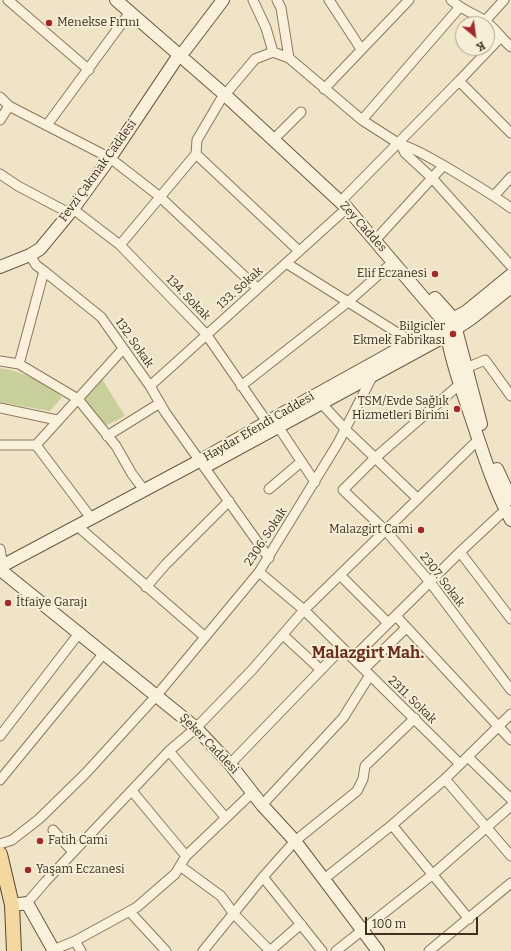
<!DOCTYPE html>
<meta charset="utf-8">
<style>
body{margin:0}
#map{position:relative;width:511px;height:951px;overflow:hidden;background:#f0e4c8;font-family:Bitter,serif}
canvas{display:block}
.north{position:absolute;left:455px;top:16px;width:40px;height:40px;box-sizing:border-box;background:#f7eed8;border:1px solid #ada18e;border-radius:50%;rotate:151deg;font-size:11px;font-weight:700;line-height:16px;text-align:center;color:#3d2e20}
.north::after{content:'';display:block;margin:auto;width:14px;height:18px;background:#9e2a2b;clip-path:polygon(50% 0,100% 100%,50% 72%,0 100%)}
.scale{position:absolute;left:365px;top:917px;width:113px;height:18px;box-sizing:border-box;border:2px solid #3d2e20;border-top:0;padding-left:5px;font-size:12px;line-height:14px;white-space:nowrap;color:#3d2e20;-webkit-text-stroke:3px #f7eed8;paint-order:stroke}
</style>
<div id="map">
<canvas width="511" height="951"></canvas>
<div class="north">K</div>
<div class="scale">100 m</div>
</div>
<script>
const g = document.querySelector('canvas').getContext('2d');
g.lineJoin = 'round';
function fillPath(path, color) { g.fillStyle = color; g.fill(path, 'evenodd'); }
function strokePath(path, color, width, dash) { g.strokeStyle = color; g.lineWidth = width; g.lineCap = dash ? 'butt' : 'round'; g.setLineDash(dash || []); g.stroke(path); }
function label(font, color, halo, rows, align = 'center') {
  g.font = font + ' Bitter,serif'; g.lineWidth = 4; g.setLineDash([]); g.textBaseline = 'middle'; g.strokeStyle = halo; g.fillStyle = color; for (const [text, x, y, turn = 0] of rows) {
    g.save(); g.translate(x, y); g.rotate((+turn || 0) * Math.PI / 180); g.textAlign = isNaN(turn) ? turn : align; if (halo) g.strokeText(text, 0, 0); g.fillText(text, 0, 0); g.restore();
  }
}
const green = new Path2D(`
 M0 368C25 372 43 382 62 397L50 411 0 402Z
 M102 379 125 416 105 426 83 397Z`);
const street = new Path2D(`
 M8 0 89 70
 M253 0 266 28 273 52
 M277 0 281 8 289 58
 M329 0 361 49
 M451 0C461 9 472 13 484 20 493 26 502 39 511 47
 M485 21 504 0
 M459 81 500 38
 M324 89 409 0
 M229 90 255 59 273 52 289 58 362 120 401 145
 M0 97 9 106 110 158 159 196 257 288
 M0 120 9 106
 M362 120 459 8
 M47 125 130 12
 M278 135 301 112
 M401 145 405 153 432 178 511 266
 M401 145C414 145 496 197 511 208
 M196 154 299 251
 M0 174 18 186 69 213
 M494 196 511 177
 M340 202 459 81 511 133
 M73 209 120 245 183 310 206 334 267 422
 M379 236 443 166
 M120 245 196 154 197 140 224 94
 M30 255 36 265 44 271 101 317 150 386 165 412 269 558
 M286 263 412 342
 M0 361 19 364 78 399 116 446 132 474 144 490
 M19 364 44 271
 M466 368 485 360 511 396
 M460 384 375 458 343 490 386 531 430 582 511 690
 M150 386 347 208
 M241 386 348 302 394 261
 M322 404 346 430 418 499
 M0 408 57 420
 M279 428 315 482
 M107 436 160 403
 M0 445H36L91 518
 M36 445 123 349
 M269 489 301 462
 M82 530 204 636
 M0 549 3 566
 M460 552 511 619
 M259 572 304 610 460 764
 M341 576 388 623
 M146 587 166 564 229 501
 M396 616 511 740
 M283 635 321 670
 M353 658 460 552 505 510
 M364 669 406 628
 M0 736 80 632
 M169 751 225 817
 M468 757 511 799
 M230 764 342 648
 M445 779 511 856
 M0 780 104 653
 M132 791 186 856
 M262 805 343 718 370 675
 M392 825 469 919
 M53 830 73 852
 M0 844 12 840 39 819 86 773 157 695 259 572 338 443 372 377
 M180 866 221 896 234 914 270 951
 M263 877 322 951
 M324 879 392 825 445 779 511 714
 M27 903 46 881 169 751 196 728 252 670 304 610 478 440
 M130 912 166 951
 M75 941 81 951
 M53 950 75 941 137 907 175 874 186 856 252 793
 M203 951 263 877 295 841 357 791 363 779 365 766 415 718
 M270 951 301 924
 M336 951 432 875 511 806
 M429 951 511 883`);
const secondary = new Path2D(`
 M116 0 224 94 347 208 445 323C449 354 460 385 470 414 482 450 493 487 511 520
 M185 50 223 0
 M0 267 30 255 40 249 73 209 110 158 179 55
 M435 298 453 318 481 424
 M210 464 447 335 472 318 511 287
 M497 469 511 499
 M0 567 201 460 267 422 467 311 511 275
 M3 572 196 728 230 764 262 805 295 841 378 951
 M12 905 27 903 54 951`);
const primary = new Path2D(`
 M0 854 12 905 14 951`);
const markers = [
 [49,23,4,"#9e2a2b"],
 [435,274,4,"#9e2a2b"],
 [453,334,4,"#9e2a2b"],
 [457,409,4,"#9e2a2b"],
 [421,530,4,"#9e2a2b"],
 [8,603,4,"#9e2a2b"],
 [40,841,4,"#9e2a2b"],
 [28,870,4,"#9e2a2b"]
];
const poiNames = [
 ["Menekse Fırını",57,23],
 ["Elif Eczanesi",427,274,"right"],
 ["Bilgicler",445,327,"right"],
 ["Ekmek Fabrikası",445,341,"right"],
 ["TSM/Evde Sağlık",449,402,"right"],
 ["Hizmetleri Birimi",449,416,"right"],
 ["Malazgirt Cami",413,530,"right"],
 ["İtfaiye Garajı",16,603],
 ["Fatih Cami",48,841],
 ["Yaşam Eczanesi",36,870]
];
const streetNames = [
 ["Fevzi Çakmak Caddesi",98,171,-54],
 ["Zey Caddes",363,227,48],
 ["133. Sokak",240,288,-42],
 ["134. Sokak",188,298,46],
 ["132. Sokak",134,343,55],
 ["Haydar Efendi Caddesi",259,427,-30],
 ["2306. Sokak",266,537,-57],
 ["2307. Sokak",442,580,52],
 ["2311. Sokak",412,700,44],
 ["Şeker Caddesi",209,744,46]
];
const districtNames = [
 ["Malazgirt Mah.",368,654]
];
fillPath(green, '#c9cf9b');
strokePath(street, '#8d765c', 11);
strokePath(secondary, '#6f573f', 14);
strokePath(primary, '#5b4430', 16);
strokePath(street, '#faf1dc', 9);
strokePath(secondary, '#faf1dc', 12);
strokePath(primary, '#f3d9a0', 14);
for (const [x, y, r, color] of markers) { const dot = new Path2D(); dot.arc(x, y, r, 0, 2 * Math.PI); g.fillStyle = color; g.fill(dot); strokePath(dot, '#f7eed8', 1.5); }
label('12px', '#3d2e20', '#f7eed8', poiNames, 'left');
label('12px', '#3d2e20', '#f7eed8', streetNames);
label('bold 16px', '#6b2e1e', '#f7eed8', districtNames);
</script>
